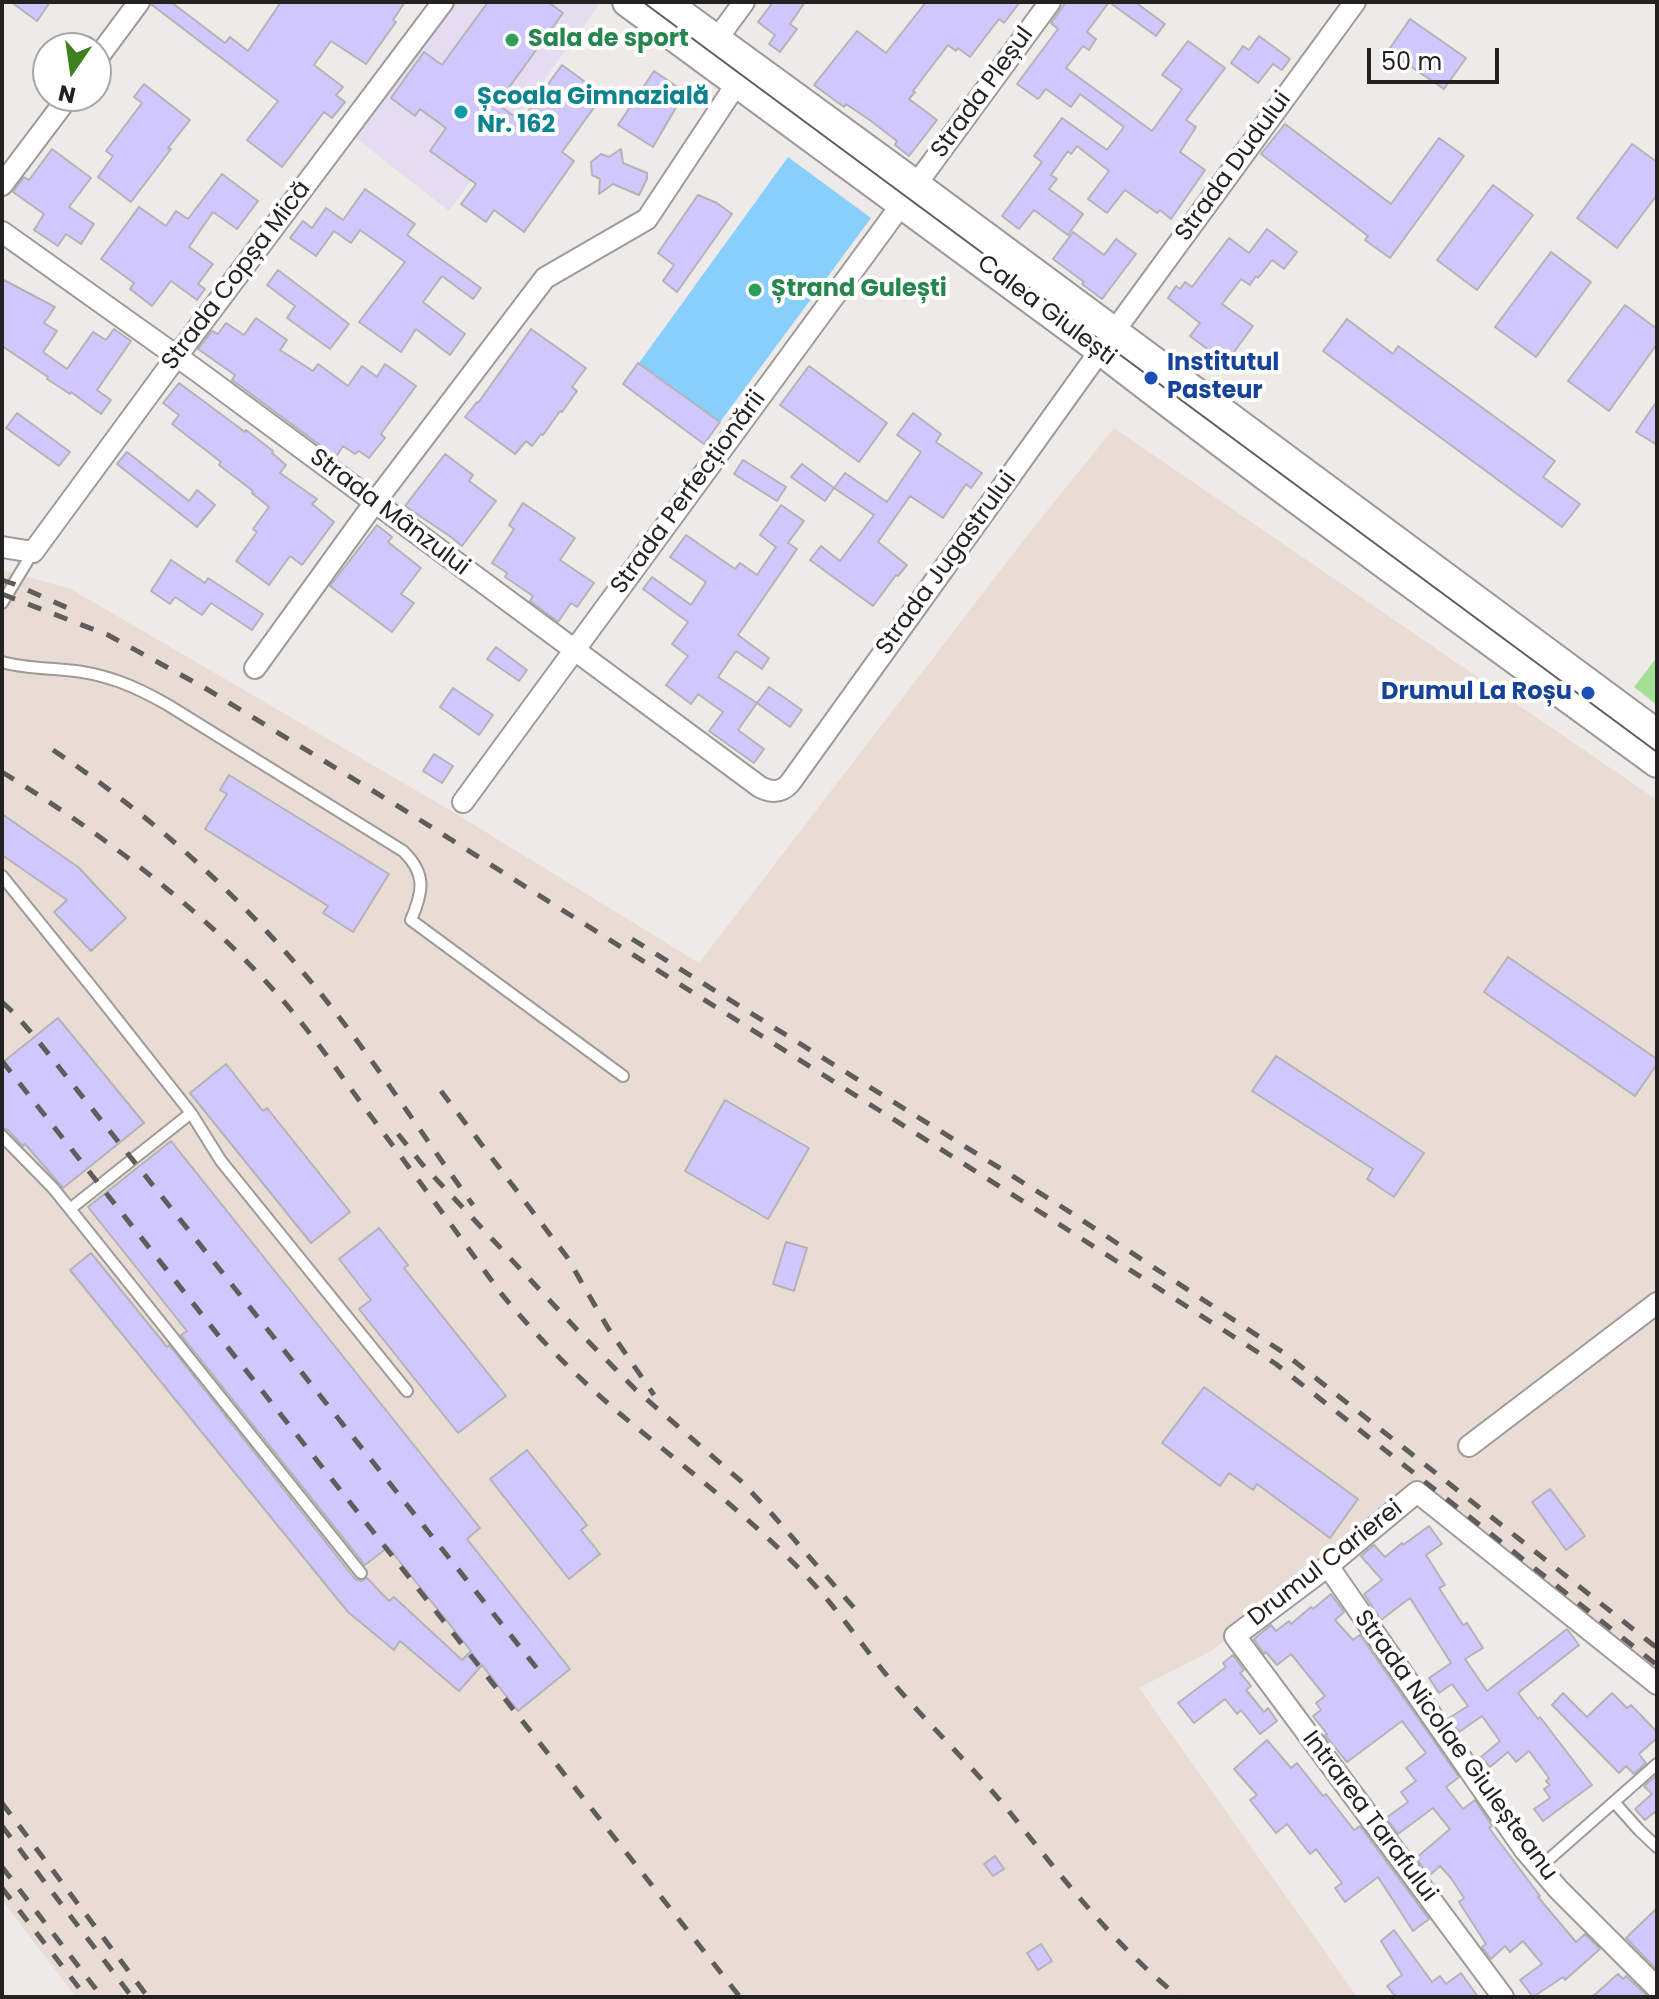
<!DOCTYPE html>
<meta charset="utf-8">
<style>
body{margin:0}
#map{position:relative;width:1659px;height:1999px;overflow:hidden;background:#eeeae7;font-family:Poppins,sans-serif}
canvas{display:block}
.frame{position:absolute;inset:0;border:4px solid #242221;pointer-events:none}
.north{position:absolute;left:32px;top:32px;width:80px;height:80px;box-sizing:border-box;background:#fff;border:2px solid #a7a7a6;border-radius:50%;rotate:193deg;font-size:22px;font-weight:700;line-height:32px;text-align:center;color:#242221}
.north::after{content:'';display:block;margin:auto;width:28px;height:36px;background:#3f8021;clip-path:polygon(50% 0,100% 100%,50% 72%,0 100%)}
.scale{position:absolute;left:1367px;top:48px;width:132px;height:36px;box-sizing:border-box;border:4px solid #242221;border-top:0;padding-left:10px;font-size:24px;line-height:28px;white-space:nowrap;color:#242221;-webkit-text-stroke:6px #fff;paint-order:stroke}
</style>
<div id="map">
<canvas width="1659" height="1999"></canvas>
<div class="frame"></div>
<div class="north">N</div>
<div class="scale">50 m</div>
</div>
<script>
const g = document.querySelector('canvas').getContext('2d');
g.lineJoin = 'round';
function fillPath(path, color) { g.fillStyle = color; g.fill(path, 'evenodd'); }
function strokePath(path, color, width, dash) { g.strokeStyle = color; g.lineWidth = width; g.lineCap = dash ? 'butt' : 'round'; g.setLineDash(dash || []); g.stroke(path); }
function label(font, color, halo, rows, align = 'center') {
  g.font = font + ' Poppins,sans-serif'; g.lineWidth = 8; g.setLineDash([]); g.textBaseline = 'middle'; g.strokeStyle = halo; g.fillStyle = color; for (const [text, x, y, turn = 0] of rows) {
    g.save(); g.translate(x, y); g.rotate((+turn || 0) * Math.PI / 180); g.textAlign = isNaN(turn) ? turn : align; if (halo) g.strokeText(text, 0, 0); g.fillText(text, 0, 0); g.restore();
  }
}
const built = new Path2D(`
 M1114 428 1657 800V1679L1411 1484 1213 1650 1139 1688 1357 1997H76L2 1900V570L69 588 448 809 699 963 1026 537Z`);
const education = new Path2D(`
 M453 2 600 3 449 211 353 136Z`);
const green = new Path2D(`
 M1657 657V705L1634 687Z`);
const water = new Path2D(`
 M788 157 871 218 720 422 639 363Z`);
const building = new Path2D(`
 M11 2H50L37 21Z
 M152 2H171L225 43 230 37 248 51 281 2H405L393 20 396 22 366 64 331 41 314 65 343 87 336 95 345 102 332 118 324 112 282 167 247 140 278 101 152 5Z
 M488 2H548L563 13 497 104 521 121 562 65 603 95 562 152 574 161 524 232 494 210 486 222 461 204 476 184 430 151 446 128 420 109 415 116 391 98 424 52 442 65Z
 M773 2H805L790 24 797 29 780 52 769 44 775 35 758 22Z
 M926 2H1020L1004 23 999 19 970 57 958 48 956 51 948 45 913 91 915 92 909 99 937 120 909 156 895 145 897 141 871 121 846 104 844 107 814 85 857 31 886 53Z
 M1066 2H1135L1165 24 1156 36 1109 2 1087 32 1096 39 1089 50 1083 46 1066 68 1152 131 1182 89 1162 75 1188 41 1225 68 1186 120 1196 127 1180 152 1205 170 1171 219 1160 210 1157 213 1125 190 1107 213 1088 199 1109 171 1077 146 1071 154 1068 151 1051 175 1057 179 1049 189 1083 214 1068 235 1034 210 1019 229 1002 216 1042 162 1034 156 1062 118 1107 150 1124 127 1080 94 1071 107 1046 89 1038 99 1017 84 1058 29 1051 23Z
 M1410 19 1466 58 1444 89 1388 51Z
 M1259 36 1290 59 1282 70 1273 64 1258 83 1231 63 1243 46 1249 50Z
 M654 71 685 92 653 147 618 125Z
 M144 84 190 120 168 148 171 149 131 202 98 177 113 156 106 151 142 103 134 97Z
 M1285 124 1391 204 1439 138 1464 156 1390 258 1365 240 1368 236 1261 154Z
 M1632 144 1657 162V195L1617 248 1577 218Z
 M52 149 91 178 69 207 94 224 81 244 66 234 58 246 34 230 44 214 13 192 24 177 29 180Z
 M621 149 623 163 647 173V179L639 195 613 184 599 194 600 179 592 175 591 162 601 154 609 157Z
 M222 174 258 201 237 229 213 212 189 247 213 264 198 284 205 289 197 300 171 281 152 306 130 289 134 283 101 259 139 207 166 226 176 211 188 219Z
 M1493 185 1533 215 1477 290 1437 260Z
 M365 189 415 224 407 235 481 288 473 299 442 276 423 302 465 334 450 355 416 329 401 352 359 322 405 262 360 230 351 243 334 231 316 256 290 238 303 221 312 228 326 208 343 220Z
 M698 195 717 203 732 214 677 292 663 281 674 265 658 253Z
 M1267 229 1297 252 1284 269 1272 260 1258 278 1256 276 1250 285 1241 279 1222 304 1253 326 1226 363 1190 336 1200 323 1168 298 1176 286 1180 289 1185 282 1192 287 1229 238 1249 253Z
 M1073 232 1104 255 1116 239 1136 254 1102 299 1082 284 1084 282 1053 259Z
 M1551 252 1591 282 1536 357 1495 327Z
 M278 270 349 324 330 349 287 318 295 306 267 285Z
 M2 279 55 307 44 323 57 331 43 352 67 369 93 332 106 340 114 329 131 341 97 390 111 400 101 414 71 392 70 394 47 379 48 377 2 346Z
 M1625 305 1657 329V344L1609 411 1568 381Z
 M256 318 287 340 280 350 313 371 318 364 348 386 362 366 377 377 385 364 416 386 383 431 381 434 385 438 369 458 359 451 355 454 343 446 336 457 232 380 235 375 198 349 212 331 218 334 226 323 244 335Z
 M1347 319 1393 354 1398 346 1555 461 1543 477 1580 504 1562 527 1323 351Z
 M531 329 586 368 572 387 577 391 562 412 560 411 543 435 541 434 532 446 526 441 515 454 465 417 477 402 478 403Z
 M638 363 720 422 704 444 623 384Z
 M809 366 887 423 859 462 780 405Z
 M179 383 245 432 246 430 273 451 272 453 286 465 280 473 317 499 312 504 334 522 302 565 290 556 269 585 236 561 257 532 253 529 269 507 252 493 253 491 219 465 221 462 172 424 179 415 163 403Z
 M1657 401V445L1636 432Z
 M17 413 70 452 59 466 6 428Z
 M913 413 941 434 936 442 982 473 971 488 966 484 943 518 910 496 878 542 907 565 898 576 896 575 873 606 810 560 821 546 840 561 874 515 834 488 845 473 887 502 921 452 897 435Z
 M127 452 189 501 197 490 215 505 197 527 117 464Z
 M445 454 473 475 469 481 496 501 462 546 451 537 405 506Z
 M743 460 786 487 777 501 734 474Z
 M802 464 834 488 825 501 791 477Z
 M523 503 575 538 560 560 594 583 577 607 571 603 558 622 530 601 533 596 505 577 507 573 492 563 514 529 509 525Z
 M781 505 804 521 788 543 797 549 738 635 769 658 762 669 736 651 718 677 757 703 738 730 764 749 754 763 709 731 723 712 698 694 691 704 666 685 688 656 672 644 688 622 643 589 652 577 691 605 706 582 670 557 686 535 735 569 740 563 757 575 776 547 760 535Z
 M377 525 392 537 388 542 421 568 401 594 414 603 392 632 330 586Z
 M171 560 205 583 208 578 263 614 252 630 211 603 202 615 175 597 170 604 151 591Z
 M496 647 527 670 519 681 487 659Z
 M769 687 802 710 790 727 757 703Z
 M453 688 493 715 479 735 440 707Z
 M434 754 453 766 442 783 423 771Z
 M229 775 389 874 353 932 323 913 328 906 205 829 227 794 220 790Z
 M2 814 78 867 126 918 91 951 54 912 67 900 2 855Z
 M1508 957 1657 1059V1064L1635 1096 1484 992Z
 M58 1018 144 1123 63 1188 25 1144 23 1146 8 1130 2 1128V1063Z
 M1276 1056 1424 1153 1394 1197 1367 1179 1373 1169 1252 1091Z
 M226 1064 263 1111 267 1108 350 1212 311 1243 190 1093Z
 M725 1100 809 1148 768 1219 685 1171Z
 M171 1141 480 1528 467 1539 570 1669 518 1711 482 1665 459 1691 400 1641 394 1650 348 1612 70 1270 91 1253 167 1347 169 1345 355 1579 361 1581 367 1578 389 1601 394 1597 462 1660 471 1651 388 1547 365 1565 181 1335 187 1331 88 1207Z
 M379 1228 408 1265 404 1268 506 1396 458 1433 359 1309 371 1300 339 1259Z
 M786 1242 807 1248 794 1291 773 1284Z
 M1204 1387 1358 1499 1330 1538 1257 1484 1253 1490 1229 1473 1220 1486 1162 1443Z
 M527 1450 587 1525 581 1530 600 1554 569 1579 490 1479Z
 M1550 1489 1585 1536 1566 1550 1532 1502Z
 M1429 1526 1442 1544 1426 1555 1445 1585 1439 1588 1463 1625 1467 1623 1483 1648 1465 1659 1487 1691 1567 1629 1579 1645 1518 1693 1538 1719 1540 1717 1592 1785 1543 1821 1534 1809 1550 1798 1544 1789 1550 1785 1546 1781 1549 1778 1529 1751 1516 1762 1508 1752 1490 1767 1481 1757 1500 1741 1482 1716 1459 1732 1449 1718 1468 1706 1452 1684 1439 1693 1429 1678 1451 1663 1410 1598 1381 1620 1364 1594 1382 1580 1361 1556 1374 1545 1385 1557 1402 1543 1403 1545Z
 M1331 1594 1344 1612 1335 1620 1353 1640 1360 1635 1459 1777 1446 1787 1463 1809 1475 1800 1492 1826 1489 1828 1540 1896 1538 1897 1576 1942 1585 1934 1600 1949 1565 1980 1563 1977 1533 1997 1520 1980 1542 1964 1523 1941 1510 1952 1505 1946 1491 1959 1482 1947 1486 1944 1459 1902 1464 1898 1451 1878 1440 1866 1429 1876 1416 1858 1450 1829 1433 1808 1398 1834 1386 1818 1408 1802 1401 1792 1416 1781 1406 1768 1426 1753 1402 1721 1347 1762 1325 1735 1327 1734 1313 1716 1321 1710 1316 1703 1325 1696 1291 1654 1277 1665 1266 1652 1264 1654 1254 1639 1271 1625 1276 1631 1289 1621 1291 1624 1311 1607 1313 1609Z
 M1233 1655 1244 1670 1240 1673 1251 1686 1246 1690 1264 1712 1268 1708 1277 1721 1260 1734 1241 1710 1237 1714 1225 1699 1194 1723 1178 1703 1226 1667 1223 1663Z
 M1563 1693 1587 1717 1612 1693 1627 1708 1631 1705 1657 1732V1738L1639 1754 1646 1763 1634 1774 1626 1766 1619 1773 1552 1705Z
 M1267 1740 1291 1768 1297 1763 1323 1796 1326 1794 1354 1830 1360 1826 1429 1919 1413 1931 1378 1877 1345 1902 1335 1888 1342 1883 1316 1849 1310 1854 1287 1824 1276 1833 1250 1800 1257 1795 1234 1769Z
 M1657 1775V1810L1645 1820 1635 1809 1652 1794 1644 1786Z
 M995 1856 1004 1869 993 1876 984 1864Z
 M1657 1908V1970L1626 1938Z
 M1394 1930 1432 1982 1440 1976 1446 1984 1461 1973 1478 1997H1396L1387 1986 1402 1975 1381 1941Z
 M1041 1944 1052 1961 1038 1970 1027 1953Z
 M1618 1974 1623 1979 1626 1976 1648 1997H1592Z`);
const service = new Path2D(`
 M2 603 33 552
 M2 662C23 668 44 668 66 670 104 673 135 686 168 705L403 851C427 874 423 892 411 920L623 1076
 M2 876 94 990 191 1113 221 1161 407 1391
 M2 1136 53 1188 70 1209 361 1573
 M70 1209 191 1113
 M1614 1802 1639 1830 1657 1847
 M1539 1868 1657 1764`);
const minor = new Path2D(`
 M709 50 744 2
 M96 60 139 2
 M2 185 69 96
 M2 232 196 370 760 787C772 793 781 793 790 783L1110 337 1355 2
 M2 547 33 552 177 356 443 2
 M255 668 375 502 545 278 647 219 743 74
 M463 802 1050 2
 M1469 1446 1657 1303
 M1328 1566 1524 1849 1558 1889 1657 1988
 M1503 1997 1235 1636 1328 1566 1417 1492 1657 1684`);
const secondary = new Path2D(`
 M627 2 1100 350C1283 492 1471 627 1657 763
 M665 2 916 185 1657 734`);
const tram = new Path2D(`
 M643 2 1657 752`);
const rail = new Path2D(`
 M2 580 14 584 70 609
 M2 594 108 635 205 688 401 808 1048 1217 1276 1364 1657 1665
 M53 750C152 816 241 896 317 989 373 1058 421 1133 473 1205
 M2 772C106 836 212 916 291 1010 317 1041 340 1074 364 1107 410 1168 455 1230 500 1292 536 1336 576 1376 619 1413 684 1467 752 1518 810 1580 841 1613 865 1650 894 1684 931 1727 972 1766 1008 1810 1061 1876 1112 1943 1179 1997
 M632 939 1059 1205 1284 1353 1657 1648
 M2 1002 15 1014 35 1037 543 1676
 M2 1061 740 1997
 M441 1091 567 1257 608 1328 654 1395
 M398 1134 422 1164 582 1335 636 1390 742 1482 771 1513 855 1609
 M2 1803 148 1997
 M2 1826 132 1997
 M2 1867 102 1997
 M2 1888 86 1997`);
const markers = [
 [512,40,8,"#2e9e5b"],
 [461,112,8,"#0f9aa8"],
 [755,290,8,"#2e9e5b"],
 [1151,378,8,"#1a4fb4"],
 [1588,693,8,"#1a4fb4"]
];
const leisureNames = [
 ["Sala de sport",528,40],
 ["Ștrand Gulești",771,290]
];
const streetNames = [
 ["Strada Pleșul",983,93,-54],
 ["Strada Dudului",1234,167,-54],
 ["Strada Copșa Mică",237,276,-53],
 ["Calea Giulești",1046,311,37],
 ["Strada Perfecționării",689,493,-54],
 ["Strada Mânzului",389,513,37],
 ["Strada Jugastrului",947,564,-54],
 ["Drumul Carierei",1326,1564,-38],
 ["Strada Nicolae Giuleșteanu",1455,1746,54],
 ["Intrarea Tarafului",1369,1817,53]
];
const cultureNames = [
 ["Școala Gimnazială",477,98],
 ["Nr. 162",477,126]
];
const transitNames = [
 ["Institutul",1167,364],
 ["Pasteur",1167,392],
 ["Drumul La Roșu",1572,693,"right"]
];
fillPath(built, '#e8dcd5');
fillPath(education, '#e5dcf1');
fillPath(green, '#a4df96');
fillPath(water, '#88cffe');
fillPath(building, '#d0c7fc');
strokePath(building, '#b3b3b7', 2);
strokePath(service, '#9e9a97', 14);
strokePath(minor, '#9e9a97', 24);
strokePath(secondary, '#9e9a97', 32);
strokePath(service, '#fff', 10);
strokePath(minor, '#fff', 20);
strokePath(secondary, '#fff', 28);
strokePath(tram, '#5f5d5b', 2);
strokePath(rail, '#5f5d5b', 5, [14, 14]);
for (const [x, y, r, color] of markers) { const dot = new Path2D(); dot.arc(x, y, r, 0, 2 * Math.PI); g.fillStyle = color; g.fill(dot); strokePath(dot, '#fff', 3); }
label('bold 24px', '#27864d', '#fff', leisureNames, 'left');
label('24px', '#242221', '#fff', streetNames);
label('bold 24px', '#0d838f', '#fff', cultureNames, 'left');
label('bold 24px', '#164399', '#fff', transitNames, 'left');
</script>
